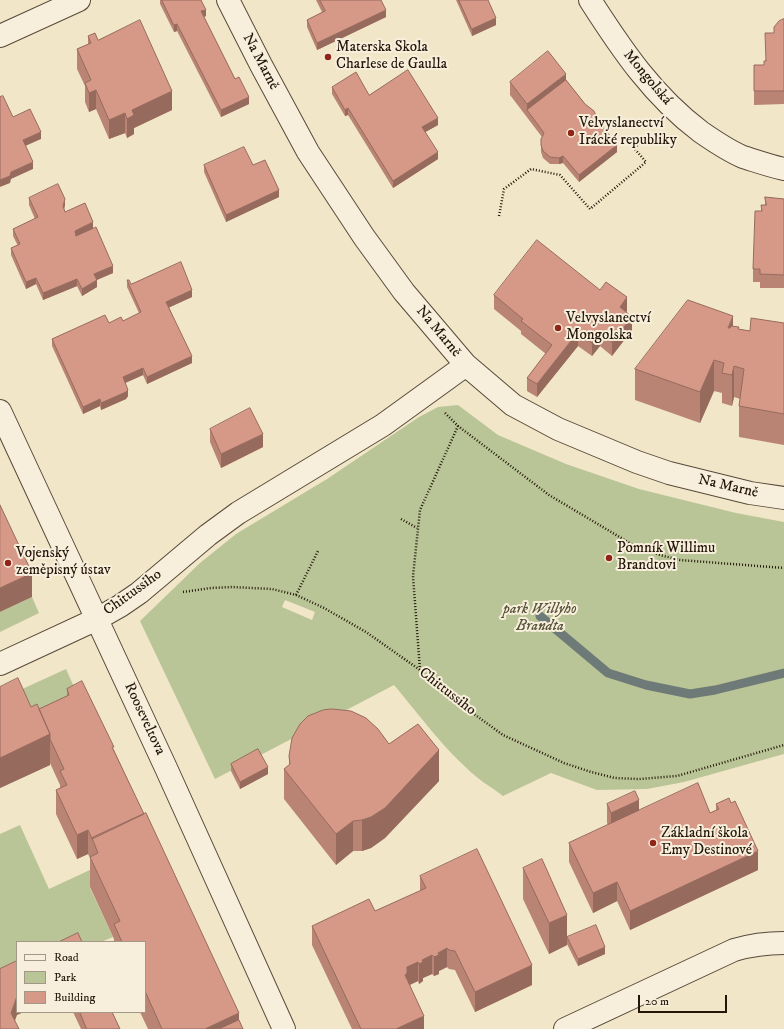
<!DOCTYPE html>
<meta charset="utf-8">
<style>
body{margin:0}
#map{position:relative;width:784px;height:1029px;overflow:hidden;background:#f2e6c8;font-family:"IM FELL DW Pica",serif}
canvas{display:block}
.legend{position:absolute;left:16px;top:941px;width:130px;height:72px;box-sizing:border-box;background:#f7efdb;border:1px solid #a39887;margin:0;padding:5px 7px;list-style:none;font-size:12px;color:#24160a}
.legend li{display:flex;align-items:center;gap:8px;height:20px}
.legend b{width:20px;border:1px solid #a39887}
.scale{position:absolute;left:638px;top:995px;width:89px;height:18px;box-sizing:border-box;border:2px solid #24160a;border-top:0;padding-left:5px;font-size:12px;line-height:14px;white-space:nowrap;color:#24160a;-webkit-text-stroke:3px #f7efdb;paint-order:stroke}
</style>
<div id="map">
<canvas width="784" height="1029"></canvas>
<ul class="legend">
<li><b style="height:5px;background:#f7efdb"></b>Road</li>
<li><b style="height:11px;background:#b9c596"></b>Park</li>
<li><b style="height:11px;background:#d79987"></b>Building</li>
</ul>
<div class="scale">20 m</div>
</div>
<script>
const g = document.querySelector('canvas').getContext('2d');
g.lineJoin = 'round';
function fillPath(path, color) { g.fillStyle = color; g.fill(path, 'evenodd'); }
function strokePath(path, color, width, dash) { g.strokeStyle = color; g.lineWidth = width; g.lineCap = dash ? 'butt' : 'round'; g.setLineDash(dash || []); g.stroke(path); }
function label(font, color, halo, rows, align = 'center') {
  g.font = font + ' "IM FELL DW Pica",serif'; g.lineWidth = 4; g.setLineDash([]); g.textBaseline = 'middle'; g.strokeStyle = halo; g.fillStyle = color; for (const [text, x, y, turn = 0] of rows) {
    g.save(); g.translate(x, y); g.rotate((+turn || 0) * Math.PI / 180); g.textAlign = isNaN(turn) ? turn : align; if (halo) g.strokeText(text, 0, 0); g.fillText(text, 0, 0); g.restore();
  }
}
const green = new Path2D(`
 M458 405 498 435 566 464 639 489 736 513 784 522V754L684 782 647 789 597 790 551 773 503 796C497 791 490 787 483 782 448 755 422 718 394 685L215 779 140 621 200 563 236 534 327 479 419 417 438 407ZM285 600 315 612 312 620 282 607Z
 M32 597 39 613 0 632V612Z
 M66 669 82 705 37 734 18 691Z
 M20 825 49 889 92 869 90 888 113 937 101 942H17V981L0 988V834Z`);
const stream = new Path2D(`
 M540 616 608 673 646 685 690 694 715 690 784 673`);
const path = new Path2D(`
 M499 216 504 189 531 169 560 175 590 209 646 162 634 148 644 139
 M445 413 458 426 549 495 633 545 660 555 680 560 784 568
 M401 519 417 528
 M183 592 211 588 232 587 272 589 296 595 324 608 366 632 420 670 438 688 503 735 564 763 591 772 615 778 639 779 677 776 784 745
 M296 595 318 551
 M420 670 413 576 420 510 458 426`);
const minor = new Path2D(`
 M228 0 261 65 308 152 364 237 404 292 466 365 513 405 558 429 637 462 669 473 750 493 784 498
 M590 0C622 50 653 96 701 132 714 141 729 151 743 157 756 161 770 166 784 169
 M0 36 79 0
 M0 411 166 768 284 1029
 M0 664 97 619 120 606 139 593 208 535 238 513 383 425 466 365
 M565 1029 734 950C751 945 766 943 784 943`);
const wall = new Path2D(`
 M160 0H201L206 16 204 17 235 79 249 104 221 117 177 31 174 32 160 4Z
 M316 0H381L386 17 317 50 307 27V20L322 12Z
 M456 0H488L496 25 472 36Z
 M784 19V104L754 105V65H764L774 33Z
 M88 36 98 40 172 110 134 128V134L127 138 125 133 109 139 96 109 89 112 85 102V86L77 69V49L88 44Z
 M566 80 598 120 617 152 579 182 563 163 559 164H550L543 158 541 152V145L542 137 510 95V82Z
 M332 87 369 95 438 125 425 132 438 159 393 188 348 115 345 116 332 94Z
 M204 165H253L279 197 226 222 204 172Z
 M765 197 784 199V288H760V282H753V269L761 211V205H765Z
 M29 198 65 205 64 209 65 212 93 228 113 273 97 280V287L82 296 77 286 43 300 36 284 26 289 11 255V248L18 246 13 236V229L35 219 29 205Z
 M127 280 131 284 192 297 169 307 192 363 147 384 143 375 125 383 128 396 126 399 101 410 100 406 83 414 52 346V339L109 323 123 321 139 313 127 287Z
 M600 290 627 311 626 312 632 330 612 356 600 346 592 356 578 346 537 397 527 391V378L546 354 521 334V331L494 309V295Z
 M784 323V445L739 437V406L740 399 734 397 732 406 722 403V393L714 391 700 423 635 400V369L733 326 739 329 750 331Z
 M210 429 263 447 221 468 210 442Z
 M0 687 31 707 39 709 67 696V689L114 750 243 1029H148L140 1012H145V942H114V939L90 887V858L88 854 77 859 56 814V790L60 788V785L50 763V765L0 788Z
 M389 744 439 781 385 838 371 848 362 851H353L336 865 284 799V769L289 765V756Z
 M231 764 268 774 240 789 231 771Z
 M607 804 639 810 710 813 716 810V804L758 870 630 930 617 901 593 913 569 862V843L608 825 607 823Z
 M523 868 567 945 549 954 523 899Z
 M420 876 532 985 475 1012 455 970 449 969 447 967 439 971V974L434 976 432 974 423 978V981L419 984 418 981 410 985 424 1029H352L312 945V926L375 911 420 891Z
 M567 937 605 954 578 966 567 944Z
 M73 1012H112L120 1029H81Z`);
const shadedWall = new Path2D(`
 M206 10V16L201 18V11Z
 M386 10V17L317 50V43Z
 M496 18V25L472 36V29Z
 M177 24V31L174 32V25Z
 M566 74V87L527 110V117V104Z
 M96 90V109L89 112V93Z
 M172 91V110L134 128V134L127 138V119L132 110Z
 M249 97V104L221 117V110Z
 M348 108V115L345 116V110Z
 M125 113V133L109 139V120Z
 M438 118V125L422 134V127Z
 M41 132V139L23 147V140Z
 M617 145V152L579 182V175Z
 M438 152V159L393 188V181Z
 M563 156V163L559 164V158Z
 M33 162V169L11 179 10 183 0 187V180L11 172Z
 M279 190V197L226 222V215Z
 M65 199V205L63 213V206Z
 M93 222V229L75 238V231Z
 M113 266V273L94 281V274Z
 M36 278V284L26 289V282Z
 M77 279V286L43 300V293Z
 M97 280V287L82 296V289Z
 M192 290V297L166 309V302Z
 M627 297V311L620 320V307Z
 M733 316V346L728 328Z
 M632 317V330L612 356V342Z
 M578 332V346L537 397V384Z
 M600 333V346L592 356V343Z
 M192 356V363L147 384V377Z
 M714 360V391L700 423V392Z
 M734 366V397L732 406V375Z
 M143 368V375L123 384V377Z
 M128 390V396L126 399 101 410V403Z
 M100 399V406L83 414V407Z
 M263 434V447L221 468V454Z
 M32 573V597L0 612V588Z
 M50 734V765L0 788V758Z
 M439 750V781L385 838 371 848 362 851V820Z
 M268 767V774L240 789V782Z
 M639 800V819L611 832V813Z
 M353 821V851L336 865V834Z
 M88 830V854L77 859V835Z
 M758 851V870L630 930V911Z
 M617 882V901L593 913V893Z
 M567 915V945L549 954V923Z
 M605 947V954L578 966V959Z
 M447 948V967L439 971V974L434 976V957L438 953Z
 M432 955V974L423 978V981L419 984V964L422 960Z
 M418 962V981L407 986 405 975 407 967Z
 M532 965V985L475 1012V992Z
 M17 996V1012H24L17 1015 12 1029 11 1013Z
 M239 1013V1029H205Z
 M424 1016V1029H396Z`);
const building = new Path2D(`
 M162 0H201L206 10 201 11 235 79 239 77 249 97 221 110 177 24 174 25Z
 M320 0H381L386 10 317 43 307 20 325 11Z
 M459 0H488L496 18 472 29Z
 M784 19V91H754V65H764V61H766L765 33H774V27L779 21Z
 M140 20 172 91 132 110 134 115 127 119 125 113 109 120 96 90 89 93 85 83 91 80 77 49 91 43 88 36 95 33 98 40Z
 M548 51 566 74 527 104 510 82Z
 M408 70 438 118 422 127 438 152 393 181 348 108 345 110 332 87 356 72 369 95Z
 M566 80 585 104 594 111 598 120 617 145 579 175 563 156 559 158 550 157 543 151 541 145V139L544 133 527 110Z
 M3 96 13 117 30 109 41 132 23 140 33 162 11 172 10 176 0 180V97Z
 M244 147 253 165 265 160 279 190 226 215 204 165Z
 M58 184 65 199 63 206 65 212 85 203 93 222 75 231 76 236 96 227 113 266 94 274 97 280 82 289 77 279 43 293 36 278 26 282 11 248 20 244 13 229 38 217 29 198Z
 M765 197 784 199V275L760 274V269H753L755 211H762L761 205H766Z
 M537 240 600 290 606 282 627 297 620 307 632 317 612 342 600 333 592 343 578 332 537 384 527 378 552 345 521 321 523 319 494 295Z
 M181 262 192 290 166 302 192 356 147 377 143 368 123 377 128 390 126 392 101 403 100 399 83 407 52 339 105 315 109 323 121 317 123 321 141 312 127 280H129L131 284Z
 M688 300 733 316 728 328H730L731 326 739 327 738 329 750 331 751 318 784 323V414L739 406 744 369 734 366 732 375 722 373 724 363 714 360 700 392 635 369Z
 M250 408 263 434 221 454 210 429Z
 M0 505 32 573 0 588Z
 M18 678 31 707 37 704 50 734 0 758V687Z
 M82 681 114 747H112L144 814 92 839 88 830 77 835 56 790 67 785 60 771 64 769 50 739V734L39 709 69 695 67 689Z
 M332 709 351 711 366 718 378 729 389 744 418 724 439 750 385 808 371 817 362 820 353 821 336 834 284 769 290 764 289 756 292 738 300 724 308 716 323 710Z
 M258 749 268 767 240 782 231 764Z
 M698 783 710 813 719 809 716 804 729 798 731 803 735 801 758 851 630 911 617 882 593 893 569 843Z
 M635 791 639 800 611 813 607 804Z
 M146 813 239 1013 205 1029H162L145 991V942H122L114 924 120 921 90 857 98 853 92 838Z
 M477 849 532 965 475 992 455 951 449 950 447 948 438 953 439 955 434 957 432 955 422 960 423 962 419 964 418 962 407 967V973L405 975 424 1016 396 1029H361L312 926 369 899 375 911 426 888 420 876Z
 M542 859 567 915 549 923 523 868Z
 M596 925 605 947 578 959 567 937Z
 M78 933 82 942H59Z
 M17 961V996L11 1013 19 1029H0V969Z
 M80 1012H112L120 1029H87Z
 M239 1020 243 1029H219Z`);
const markers = [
 [328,57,4,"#8f2418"],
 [571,133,4,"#8f2418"],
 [558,328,4,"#8f2418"],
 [609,558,4,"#8f2418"],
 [8,563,4,"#8f2418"],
 [653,843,4,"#8f2418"]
];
const poiNames = [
 ["Materska Skola",336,48],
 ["Charlese de Gaulla",336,65],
 ["Velvyslanectví",579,124],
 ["Irácké republiky",579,141],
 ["Velvyslanectví",566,319],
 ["Mongolska",566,336],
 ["Pomník Willimu",617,549],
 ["Brandtovi",617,566],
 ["Vojenský",16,554],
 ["zeměpisný ústav",16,571],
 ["Základní škola",661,834],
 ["Emy Destinové",661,851]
];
const streetNames = [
 ["Na Marně",260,62,62],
 ["Mongolská",647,78,50],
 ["Na Marně",438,332,50],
 ["Na Marně",728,487,13],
 ["Chittussiho",133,593,-36],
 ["Chittussiho",447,692,38],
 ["Rooseveltova",144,719,65]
];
const parkNames = [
 ["park Willyho",540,610],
 ["Brandta",540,627]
];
fillPath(green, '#b9c596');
strokePath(stream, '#6e7a77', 9);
strokePath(minor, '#584a3a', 24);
strokePath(path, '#24160a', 2.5, [1, 2]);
strokePath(minor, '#f7efdb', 22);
fillPath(wall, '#b98474');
fillPath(shadedWall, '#966b5e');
fillPath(building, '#d79987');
strokePath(building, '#966b5e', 1);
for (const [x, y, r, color] of markers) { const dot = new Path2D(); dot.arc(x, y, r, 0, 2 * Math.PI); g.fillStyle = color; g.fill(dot); strokePath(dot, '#f7efdb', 1.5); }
label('15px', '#24160a', '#f7efdb', poiNames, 'left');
label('15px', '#24160a', '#f7efdb', streetNames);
label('italic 15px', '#58533b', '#f7efdb', parkNames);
</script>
